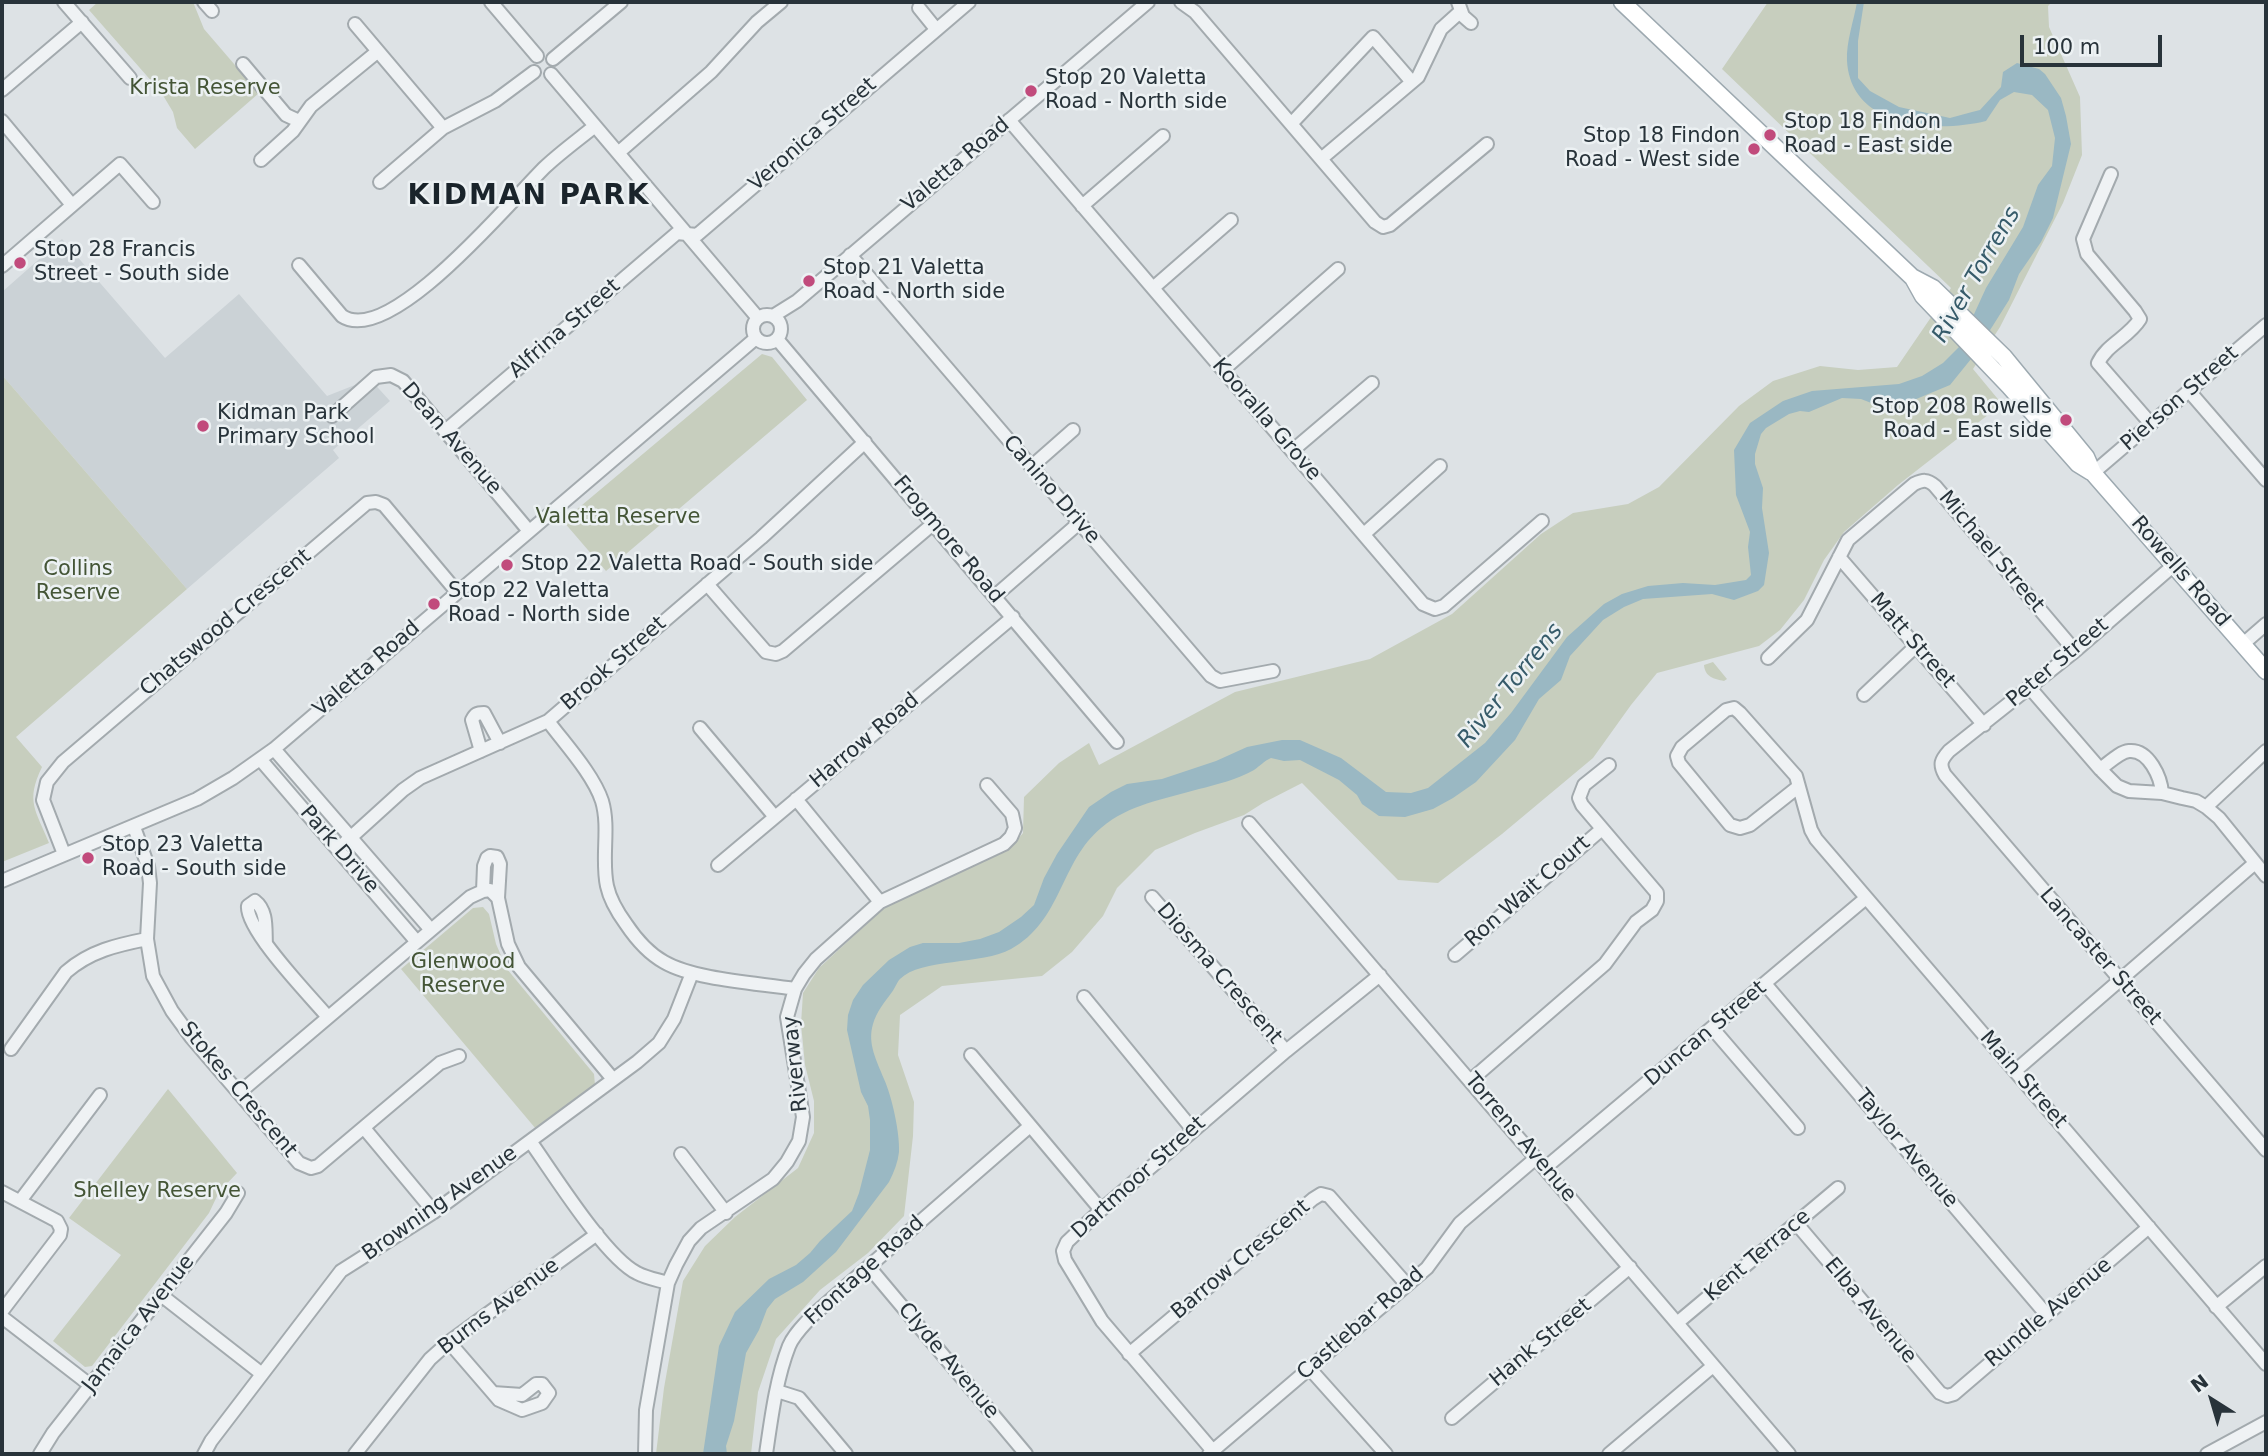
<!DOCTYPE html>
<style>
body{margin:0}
#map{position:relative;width:2268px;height:1456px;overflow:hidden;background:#dde2e5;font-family:"DejaVu Sans",sans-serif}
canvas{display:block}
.frame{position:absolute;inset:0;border:4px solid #28333a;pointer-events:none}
.north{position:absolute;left:2177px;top:1365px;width:70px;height:70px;-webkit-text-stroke:5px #ecf1f3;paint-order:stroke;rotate:323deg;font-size:19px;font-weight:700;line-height:28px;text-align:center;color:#28333a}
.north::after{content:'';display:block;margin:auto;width:24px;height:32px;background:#28333a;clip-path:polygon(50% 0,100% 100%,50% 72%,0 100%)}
.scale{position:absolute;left:2020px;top:35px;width:142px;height:32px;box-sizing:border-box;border:4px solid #28333a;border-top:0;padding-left:9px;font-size:21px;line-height:24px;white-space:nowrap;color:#28333a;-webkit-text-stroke:5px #ecf1f3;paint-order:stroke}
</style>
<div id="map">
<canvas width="2268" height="1456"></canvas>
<div class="frame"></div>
<div class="north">N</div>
<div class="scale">100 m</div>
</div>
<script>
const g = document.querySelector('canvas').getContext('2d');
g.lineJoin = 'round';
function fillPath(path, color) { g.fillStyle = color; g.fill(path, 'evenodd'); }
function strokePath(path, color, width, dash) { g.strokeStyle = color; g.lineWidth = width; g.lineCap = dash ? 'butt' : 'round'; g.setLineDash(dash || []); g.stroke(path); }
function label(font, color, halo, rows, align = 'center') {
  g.font = font + ' "DejaVu Sans",sans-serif'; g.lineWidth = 5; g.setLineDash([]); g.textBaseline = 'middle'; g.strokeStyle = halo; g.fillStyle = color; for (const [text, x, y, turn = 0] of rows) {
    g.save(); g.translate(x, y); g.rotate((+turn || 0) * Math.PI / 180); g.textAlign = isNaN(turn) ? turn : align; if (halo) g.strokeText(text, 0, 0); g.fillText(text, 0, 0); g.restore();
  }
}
const built = new Path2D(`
 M62 239 165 358 239 294 327 396 370 379 390 401 333 450 339 458 187 589 2 375V292Z`);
const green = new Path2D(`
 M98 2H193L204 29 259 93 195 149 177 128 173 112 161 92 89 10Z
 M1768 2H2052L2048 6 2049 27 2080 97 2082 155 2063 203 2035 258 2000 327 1973 369 2002 404 1898 485 1844 532 1824 560 1804 600 1780 630 1759 646 1657 673 1631 705 1593 758 1502 834 1438 883 1398 880 1302 783 1263 803 1244 815 1195 833 1155 850 1117 888 1103 916 1072 952 1042 976 942 986 900 1015 898 1055 914 1102 913 1136 904 1216 868 1253 820 1290 776 1339 758 1392 751 1454H656L664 1388 683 1281 705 1246 735 1217 798 1168 814 1133V1101L805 1065 801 1024 803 993 819 968 886 906 1013 845 1023 833 1024 797 1059 763 1089 743 1099 765 1235 692 1370 659 1452 614 1541 534 1573 513 1628 504 1659 487 1739 406 1773 381 1820 366 1858 370 1897 367 1951 288 1722 69Z
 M762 354 772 357 807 400 606 571 563 521Z
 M2 375 187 589 16 737 42 767C25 802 36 810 49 843L2 862Z
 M1713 662 1727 679 1724 681C1714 679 1705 677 1704 665Z
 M483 907 489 914 496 944 507 969 594 1074 595 1085 536 1129 401 969 473 908Z
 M168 1089 237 1173 219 1192 209 1213 92 1366 85 1367 53 1341 121 1255 69 1218Z`);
const water = new Path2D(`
 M1857 2H1864L1858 41V78L1870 91 1899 107 1950 118 1972 112 1980 110 2001 87 2003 72 2017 63 2039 69 2045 74 2061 98 2066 116 2071 144 2053 218 2041 242 2019 274 2009 300 1992 327 1971 359 1950 385 1909 402 1895 401 1879 406 1861 399 1842 398 1809 412 1800 411 1789 414 1766 428 1761 434 1755 454V464L1763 488 1762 508 1769 553 1764 585 1758 591 1734 600 1712 594 1643 599 1624 607 1603 620 1570 656 1561 680 1539 699 1515 740 1476 782 1453 798 1433 809 1405 817 1379 816 1362 804 1357 795 1339 780 1300 760 1284 761 1271 758C1264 761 1260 766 1254 770 1238 779 1216 785 1199 789 1165 799 1129 804 1101 828 1060 862 1062 921 1011 949 982 965 921 958 900 979 897 982 895 988 892 992 884 1003 877 1011 873 1024 867 1044 877 1061 884 1079 892 1097 900 1133 899 1152 898 1162 894 1172 889 1182L836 1252 803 1282 775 1299 767 1309 759 1330 746 1353 734 1421 726 1446 727 1454H703L719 1346 735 1312 769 1279 796 1265 810 1253 820 1241 852 1211 859 1193 870 1150V1120L868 1106 861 1092 847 1030 848 1015 853 1000 863 985 889 960 910 947 923 943H959L980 939 999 932 1021 917 1034 905 1044 878 1057 854 1089 807 1111 792 1127 784 1162 779 1216 761 1247 747 1282 740H1300L1341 758 1386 792 1411 793 1428 788 1485 743 1511 713 1567 637 1604 604 1622 594 1648 586 1683 583 1715 585 1746 580 1751 575 1748 547 1750 532 1736 495 1734 450 1750 423 1783 401 1812 391 1899 384 1922 376 1943 363 1959 347 1986 288 2023 227 2038 185 2052 166 2055 138 2048 110 2032 95 2014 92 2000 100 1986 121C1937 133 1851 129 1847 61 1846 42 1854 20 1857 2Z`);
const minor = new Path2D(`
 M64 2 130 78
 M204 2 212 11
 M491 2 537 56
 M1181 2 1195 12 1375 222 1383 227 1390 225 1487 144
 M1458 2 1463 16 1471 23
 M919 8 936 29
 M355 24 443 128
 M553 59 621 2
 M243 64 286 115 299 121
 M551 74 758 318
 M2 90 82 22
 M1009 120 1423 604 1435 609 1444 606 1542 521
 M2 121 72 205
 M1291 124 1373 37 1412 82
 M618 153 711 72 757 22 781 2
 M1321 159 1418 77 1441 29 1461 11
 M261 160 293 131 311 106 377 52
 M2111 174 2083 239 2087 254 2135 311 2140 319C2129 337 2107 344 2098 363L2151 424
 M380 182 443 128 495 101 534 72
 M1082 206 1163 136
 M850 255 1211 676 1220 681 1273 671
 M299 265 342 316C390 348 513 198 545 167 561 152 579 139 595 126
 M2 266 120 164 153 202
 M1153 288 1231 220
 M753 329a14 14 0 1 1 28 0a14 14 0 1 1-28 0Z
 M773 316 797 301 1148 2
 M777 339 1117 742
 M1223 370 1338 269
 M2189 391 2266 480
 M332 416 376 377 391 375 403 381 529 531
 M445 431 677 233 697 235 969 2
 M1292 451 1372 383
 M1031 467 1073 430
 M2093 473 2266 325
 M1364 534 1440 466
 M1839 557 1984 725
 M2174 565 2075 651 1949 751C1941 760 1939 764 1945 775L2266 1150
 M707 584 766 652 776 654 783 651 934 523
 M995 596 1079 523
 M2243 644 2266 624
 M1768 658 1807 620 1848 540 1914 484C1923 480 1927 479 1935 486L2075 651
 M2030 688 2100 769 2117 786 2129 791 2162 793 2182 798 2196 801 2206 807 2219 818 2266 876
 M1864 695 1916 646
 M548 721C565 744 593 774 602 801 610 828 601 858 607 886 610 900 618 913 626 924 636 939 648 953 664 962 695 980 758 983 795 989
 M700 728 775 817
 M274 749 431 930
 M481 751 472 720C475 714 477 713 484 713L500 743
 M260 759 417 942
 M2100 769C2108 764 2119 752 2129 751 2149 749 2161 778 2162 793
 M1798 787 1750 825 1740 828 1730 825 1679 763 1677 756 1682 747 1726 710 1734 708 1740 713 1796 776 1811 830 1816 839 2266 1364
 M796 799 880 902
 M2206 807 2266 751
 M1249 823 1789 1454
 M134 827 148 866 150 883 147 939 153 976 172 1011 191 1037 299 1163 311 1168 318 1166 440 1063 459 1056
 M338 849 403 790 420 778 548 721 761 538 865 442
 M64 854 43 800 47 782 63 762 367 503 376 502 384 505 457 592
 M718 865 1013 617
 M2 881 197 799 233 778 274 749 756 338
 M483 891 484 866 487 858 490 856 497 857 500 864 498 898
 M1152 897 1286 1051
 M266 944C265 930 268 911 255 901L248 906C245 929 310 996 327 1016
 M1455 955 1602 829
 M1766 985 2046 1314
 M1084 997 1193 1130
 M1713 1029 1798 1128
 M11 1049 66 972C90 951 117 945 147 939
 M971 1055 1101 1210
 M2015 1071 2255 863
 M1471 1080 1605 964 1636 922 1652 910 1657 901V893L1582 805 1579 798 1584 785 1609 765
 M239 1093 470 897 483 891 490 890 498 898 508 944 519 967 612 1078
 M364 1128 434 1212
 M530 1141C553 1173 605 1257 637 1273 646 1278 658 1280 668 1283
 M681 1154 726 1213
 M1545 1168 1866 898
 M2 1192 57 1221 61 1229 60 1235 2 1311
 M20 1201 100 1095
 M1796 1223 1940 1393 1947 1396 1954 1394 2149 1227
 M869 1267 1026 1454
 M161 1295 262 1374
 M2216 1307 2266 1266
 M2 1317 90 1385
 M1677 1323 1838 1188
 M449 1342 493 1393 522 1395 536 1384H542L549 1393 542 1403 522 1410 499 1400 493 1393
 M1129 1354 1313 1199 1321 1194 1329 1196 1407 1285
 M1310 1369 1386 1454
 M777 1391 799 1398 846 1454
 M1452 1418 1630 1267
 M1213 1451 1102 1321 1065 1260 1063 1251 1067 1242 1101 1210 1286 1051 1380 975
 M40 1454 53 1433 226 1213 238 1193
 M204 1454 211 1441 341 1271 434 1212 637 1062 659 1043 674 1019 692 973
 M355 1454 430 1359 449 1342 597 1234
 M645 1454 646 1410 668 1283 676 1265 689 1241 701 1228 773 1179 787 1162 799 1141 803 1117 787 1017 795 989 804 974 816 959 880 902 1004 844 1011 837 1015 828 1012 814 987 785
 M766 1454C771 1420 776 1379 789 1346 794 1334 803 1326 812 1316L1030 1126
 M1209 1454 1427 1268 1460 1223 1536 1158
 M1609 1454 1713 1366
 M2207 1454 2266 1422`);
const major = new Path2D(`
 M1622 2 1912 277 1933 288 2004 357 2086 457 2093 473 2266 671
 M1913 278 1923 296 2009 386 2078 464 2091 472`);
const markers = [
 [1031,91,7,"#c14b7c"],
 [1770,135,7,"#c14b7c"],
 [1754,149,7,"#c14b7c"],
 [20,263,7,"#c14b7c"],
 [809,281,7,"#c14b7c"],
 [2066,420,7,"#c14b7c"],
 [203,426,7,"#c14b7c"],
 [507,565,7,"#c14b7c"],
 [434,604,7,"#c14b7c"],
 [88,858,7,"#c14b7c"]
];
const poiNames = [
 ["Stop 20 Valetta",1045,79],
 ["Road - North side",1045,103],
 ["Stop 18 Findon",1784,123],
 ["Road - East side",1784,147],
 ["Stop 18 Findon",1740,137,"right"],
 ["Road - West side",1740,161,"right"],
 ["Stop 28 Francis",34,251],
 ["Street - South side",34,275],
 ["Stop 21 Valetta",823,269],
 ["Road - North side",823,293],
 ["Stop 208 Rowells",2052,408,"right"],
 ["Road - East side",2052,432,"right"],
 ["Kidman Park",217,414],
 ["Primary School",217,438],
 ["Stop 22 Valetta Road - South side",521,565],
 ["Stop 22 Valetta",448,592],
 ["Road - North side",448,616],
 ["Stop 23 Valetta",102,846],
 ["Road - South side",102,870]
];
const parkNames = [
 ["Krista Reserve",205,89],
 ["Valetta Reserve",618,518],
 ["Collins",78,570],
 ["Reserve",78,594],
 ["Glenwood",463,963],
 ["Reserve",463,987],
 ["Shelley Reserve",157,1192]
];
const streetNames = [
 ["Veronica Street",813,135,-41],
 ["Valetta Road",956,165,-40],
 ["Alfrina Street",565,329,-41],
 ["Pierson Street",2180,399,-41],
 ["Kooralla Grove",1266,420,49],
 ["Dean Avenue",451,439,49],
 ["Canino Drive",1051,490,49],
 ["Frogmore Road",948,540,50],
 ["Michael Street",1991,552,50],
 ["Rowells Road",2180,572,49],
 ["Chatswood Crescent",226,623,-40],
 ["Matt Street",1912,641,49],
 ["Peter Street",2058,663,-40],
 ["Brook Street",614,664,-41],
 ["Valetta Road",367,669,-41],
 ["Harrow Road",865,741,-40],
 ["Park Drive",339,850,49],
 ["Ron Wait Court",1528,892,-41],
 ["Lancaster Street",2100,957,49],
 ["Diosma Crescent",1219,974,49],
 ["Duncan Street",1706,1034,-40],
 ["Riverway",796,1064,-96],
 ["Main Street",2023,1080,49],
 ["Stokes Crescent",238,1090,50],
 ["Torrens Avenue",1520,1138,50],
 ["Taylor Avenue",1906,1149,50],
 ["Dartmoor Street",1139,1178,-42],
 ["Browning Avenue",440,1204,-35],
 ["Kent Terrace",1758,1256,-40],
 ["Barrow Crescent",1241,1260,-40],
 ["Frontage Road",865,1271,-42],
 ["Burns Avenue",499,1307,-37],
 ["Elba Avenue",1870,1311,50],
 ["Rundle Avenue",2049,1313,-40],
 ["Jamaica Avenue",139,1324,-52],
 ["Castlebar Road",1361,1324,-41],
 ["Hank Street",1541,1343,-40],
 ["Clyde Avenue",948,1361,50]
];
const waterNames = [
 ["River Torrens",1977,275,-60],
 ["River Torrens",1511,686,-51]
];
const districtNames = [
 ["KIDMAN PARK",529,197]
];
fillPath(built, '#cbd2d6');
fillPath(green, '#c7cebe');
fillPath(water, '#9ab8c3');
strokePath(minor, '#a3aaae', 16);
strokePath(major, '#9da9b0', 19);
strokePath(minor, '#eff2f4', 12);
strokePath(major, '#fff', 16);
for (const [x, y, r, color] of markers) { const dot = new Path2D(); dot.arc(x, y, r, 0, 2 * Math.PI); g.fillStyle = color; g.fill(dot); strokePath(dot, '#ecf1f3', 2.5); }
label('21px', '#28333a', '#ecf1f3', poiNames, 'left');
label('21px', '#445536', '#ecf1f3', parkNames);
label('21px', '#28333a', '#ecf1f3', streetNames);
label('italic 23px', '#365b6a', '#ecf1f3', waterNames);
g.letterSpacing = '2px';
label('bold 28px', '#1a242b', '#ecf1f3', districtNames);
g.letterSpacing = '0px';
</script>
